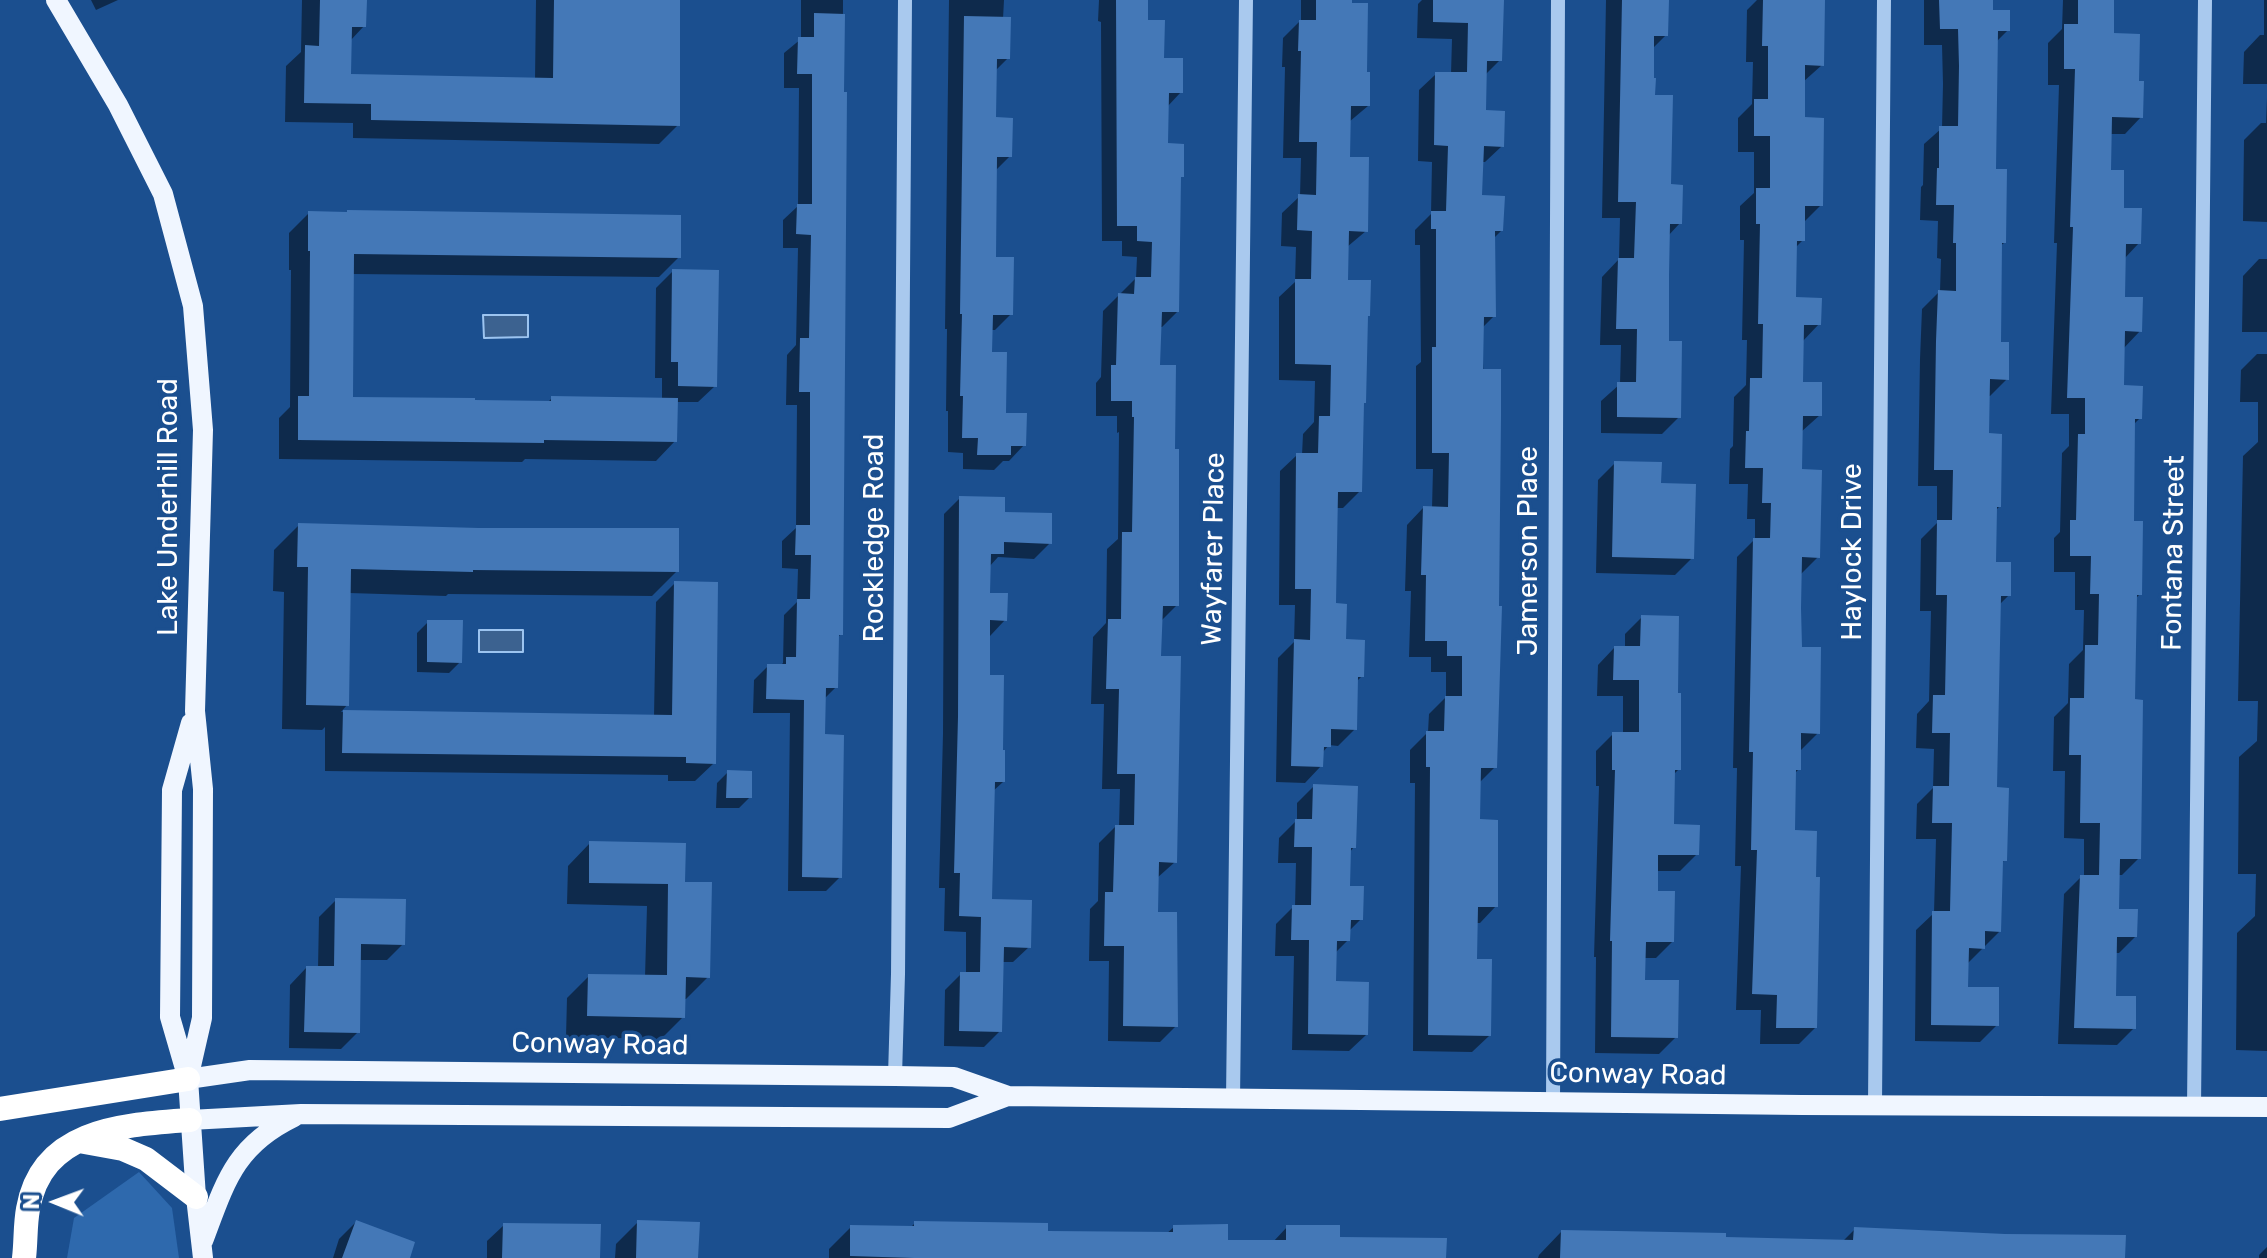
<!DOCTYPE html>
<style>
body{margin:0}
#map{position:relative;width:2267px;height:1258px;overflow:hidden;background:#1b4f8f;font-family:Rubik,sans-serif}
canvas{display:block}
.north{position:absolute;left:16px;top:1162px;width:80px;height:80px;-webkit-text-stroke:6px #1b4f8f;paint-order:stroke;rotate:271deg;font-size:22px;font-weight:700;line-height:32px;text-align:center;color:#fff}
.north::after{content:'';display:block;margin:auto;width:28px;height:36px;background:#fff;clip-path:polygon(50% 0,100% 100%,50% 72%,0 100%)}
</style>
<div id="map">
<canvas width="2267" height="1258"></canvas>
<div class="north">N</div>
</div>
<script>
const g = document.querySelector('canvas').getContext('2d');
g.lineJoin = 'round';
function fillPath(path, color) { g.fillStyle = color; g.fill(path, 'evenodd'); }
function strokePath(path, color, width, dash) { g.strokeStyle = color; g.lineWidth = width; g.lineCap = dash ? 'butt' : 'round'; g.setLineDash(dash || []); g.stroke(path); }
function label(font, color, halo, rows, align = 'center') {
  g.font = font + ' Rubik,sans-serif'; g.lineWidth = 7; g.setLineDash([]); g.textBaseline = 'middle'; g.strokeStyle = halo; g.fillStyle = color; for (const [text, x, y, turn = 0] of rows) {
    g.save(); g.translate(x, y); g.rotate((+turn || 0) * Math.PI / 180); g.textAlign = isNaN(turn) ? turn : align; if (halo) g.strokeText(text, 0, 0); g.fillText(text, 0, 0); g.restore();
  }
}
const green = new Path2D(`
 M139 1172 172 1208 179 1258H67L74 1218Z`);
const water = new Path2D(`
 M483 315H528V337L484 338Z
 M479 630H523V652H479Z`);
const shadow = new Path2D(`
 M91 0H118L96 10Z
 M302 0H365L364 26 350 41 349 75 535 80 536 0H678V125L659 144 353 138V123L285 122 286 66 301 52Z
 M801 0H843L841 634 837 638 836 687 824 699 823 736 840 877 826 891H788L790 713H753L754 680 768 666H780L783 663 784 615 797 602 798 569 782 568V541L796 528 797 405H786L787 355 796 345 798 248H783V220L798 206 799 88H784V53L801 39Z
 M949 0H1004L1003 19 1008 58 995 71 994 119 1010 156 995 171 994 259 1011 314 995 330H990V354L1004 415 1024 445 1009 461H1003L994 470 963 469V453L948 452V411H946L947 329H945Z
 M1099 0H1146V22L1162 60 1181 92 1167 107 1166 145 1179 179 1177 312 1162 327H1159L1158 367 1173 451 1177 605 1160 622 1159 658 1175 862 1157 878 1156 914 1176 1026 1160 1042 1108 1041 1109 961H1089L1090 909 1098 901 1099 843 1115 827H1119L1120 789H1102L1104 704H1091L1093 637 1106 623 1107 549 1118 539 1119 432 1117 433V416H1096V383L1101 377 1103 311 1136 278 1137 257 1122 256V241H1102L1101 22 1098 21Z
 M1301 0H1350L1365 74 1368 106 1349 122 1348 159 1366 231 1347 247 1346 282 1366 318 1360 491 1343 508H1336L1334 605 1344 641 1362 676 1356 682 1355 729 1338 746 1329 745 1322 753 1321 766 1305 783 1276 782 1278 658 1294 642 1295 605H1279L1280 471 1297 455H1302L1303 434 1314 422 1315 381 1279 380V297L1295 282 1296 247 1281 246 1282 213 1300 196 1301 158H1283L1285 67H1282L1283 38 1301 20Z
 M1422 0H1502L1500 60 1484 76V112L1502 146 1485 162H1481L1480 197 1502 230 1494 238V316L1482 328 1495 767 1478 784V821L1496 906 1480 923H1476L1475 961 1489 1036 1472 1052 1413 1051 1415 783H1410V750L1428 732 1429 714 1446 697V672H1431V657H1409L1411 591H1405L1407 525 1423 508H1432L1433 469H1416V366L1421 362 1420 245H1415V230L1431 214 1432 162 1418 161 1419 90 1436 74H1451L1452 39 1417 38 1418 4Z
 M1606 0H1667L1666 35 1652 49 1653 97 1669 186 1680 223 1668 236 1667 343 1679 417 1662 434 1601 433V401L1620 384 1621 345H1600L1602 277 1619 259 1620 218H1602Z
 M1757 0H1823L1822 65 1803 82V119L1821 205 1803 223V240L1795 248 1794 299 1819 324 1802 342 1801 384 1820 415 1801 432 1800 471 1818 557 1801 574 1800 649 1818 733 1801 750 1799 769 1794 774 1793 832 1815 1028 1799 1044H1760L1761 1010H1736L1741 866H1735L1737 768H1733L1737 557 1755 539V519H1747L1748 484H1729L1730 449 1733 446 1734 397 1746 385 1747 340H1742L1744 240H1740V206L1754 193V152H1738V118L1752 104 1753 62H1746L1747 10Z
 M1924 0H1991V12L2008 30 1996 42 1994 171 2004 243 2000 246 1998 344 2007 379 1990 396H1987V435L1999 507 1995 511 1994 564 2009 595 1999 605 1995 789 2005 860 2001 863 2000 931 1967 964 1966 989 1997 1025 1980 1042 1915 1041 1916 930 1934 913 1936 839H1916L1917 804 1933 788 1934 749 1916 748 1917 714 1929 701 1931 611H1920L1921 539 1937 523V486H1918L1920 359 1922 309 1940 291 1941 259 1937 258 1938 221 1920 220 1921 187 1923 185 1924 144 1942 128 1943 84 1942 45H1924Z
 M2063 0H2112V35L2137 83 2141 117 2125 134H2109V172L2122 210 2139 243 2124 259 2123 299 2140 331 2123 349 2122 387 2140 418 2133 425 2132 523 2140 594 2135 599 2133 701 2139 858 2122 875H2117V911L2135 937 2119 953H2115L2114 998 2134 1028 2117 1045 2058 1044 2064 894 2081 877H2084V839L2064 838 2065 771H2053L2054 717 2068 703 2069 664 2083 650 2084 610H2075V572H2054V538L2060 532 2062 453 2069 446V414H2051L2057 243H2054L2059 85H2048V43L2062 29Z
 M2264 0H2267V84H2243L2244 52 2260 35H2264Z
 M2267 98V222L2243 221 2244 140 2261 123H2266Z
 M309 213 679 257 659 277 352 274 351 399 547 403 552 398 662 400V378H655L656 288 673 271 715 386 698 402H676L675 441 656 461 525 459 522 462 279 459V418L290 407 291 270H289V233Z
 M2259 259H2267V332H2242L2243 276Z
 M2257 354H2267V1051L2236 1050 2237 933 2255 916 2256 874H2238L2239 757 2257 741 2258 701H2238L2243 456 2258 442V402H2240L2241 370Z
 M1615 463 1659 485 1692 558 1675 575 1596 573 1598 480Z
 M960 498 1003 514 1050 543 1034 559 998 557 989 567 988 595 1005 620 990 636 988 677 1003 782 992 792 990 901 1029 947 1013 962H1001L1000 1031 984 1047 944 1046 945 990 961 974H966V932L944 931 945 888H939L943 734 944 514Z
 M299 525 677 571 652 596 448 594 446 596 349 593 347 705 341 712 654 717 656 602 675 583 714 763 695 781H668V775L325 771V727L322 730 282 729 284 592 273 591 274 550Z
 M1642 617 1676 695 1679 769 1673 775 1672 826 1697 854 1680 871H1656V893L1672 942 1656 958H1644L1643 982 1676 1037 1659 1054 1595 1053 1596 957H1594L1599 786H1596V751L1613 734H1623V696H1597L1598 665 1614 648H1625V634Z
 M428 622 460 662 449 673 417 672V633Z
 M728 772 750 797 739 808H716L717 783Z
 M1314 786 1354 847 1349 853 1348 888 1361 919 1348 932V940L1334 954V983L1366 1035 1349 1051 1292 1050 1294 956H1275L1276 924 1293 907H1295L1296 863H1278L1279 838 1297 820V803Z
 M590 843 683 883 708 977 686 999H684L683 1017 661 1039 566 1037 567 998 589 976 645 977 647 906 567 904 568 866Z
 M336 900 403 944 387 960H358V1032L341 1049 289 1048 290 985 306 968H318L319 917Z
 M356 1222 407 1258H333L339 1239Z
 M638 1222 696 1258H615L616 1244Z
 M915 1223 1046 1232 1166 1234 1174 1227 1226 1242H1273L1287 1227 1338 1239 1445 1258H829V1249L851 1227 910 1228Z
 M504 1225 598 1258H487V1241Z
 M1855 1229 2124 1258H1538L1539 1255 1561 1232 1724 1239 1843 1241Z
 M2267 1247V1258H2259V1255Z`);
const building = new Path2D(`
 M320 0H367L366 27H352L351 74 553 78 554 0H680V126L371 120V104L304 103 305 45 319 46Z
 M1116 0H1148V20H1165L1164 58H1183V93H1169L1168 143 1184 144V177H1181L1179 312H1162L1160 365H1176L1175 449H1179V606H1163L1161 656H1181L1177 863 1159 862 1158 912H1177L1178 1027 1123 1026 1124 946H1104L1105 892H1113L1115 825H1134L1135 774H1117L1119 689H1106L1108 619H1121L1122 532H1132L1134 417H1132V401H1111V365H1116L1118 293 1134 294 1135 277H1151L1152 242 1137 241V226H1117Z
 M1316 0H1352V3H1368L1367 72H1370V106H1351L1350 157H1369L1368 232 1349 231 1348 280H1371L1370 316H1368L1366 403H1364L1362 492H1338L1336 603 1347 604 1346 639 1365 640 1364 677H1358L1357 730 1331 729V747H1324L1323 767 1291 766 1294 639 1310 640 1311 589H1295L1296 453H1318L1319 416H1330L1331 365 1295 364V279H1311L1312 231 1297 230 1298 194 1316 195 1317 142H1299L1301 51H1298L1299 20H1316Z
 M1433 0H1504L1502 61H1487L1486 110 1505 111 1504 147 1484 146 1482 195 1505 196 1503 231H1495L1496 317H1484L1483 369H1501V416L1499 606H1502L1497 768H1481L1480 819 1498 820V907H1478L1477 959H1492L1491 1036 1428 1035 1430 767H1426V731H1444L1445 696H1462V656H1447V641H1425L1426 575H1421L1423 506 1448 507 1449 453H1432V347H1436V229H1431V211H1446L1448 146 1434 145 1435 72H1467L1468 23 1433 22Z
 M1622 0H1669L1668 36H1654V78H1656L1655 95H1673L1671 184 1683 185 1682 224H1670L1669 275V341H1682L1681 418 1617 417V382H1636L1637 329H1616L1618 258H1634L1636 202H1618Z
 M1763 0H1825L1824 66 1805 65V117L1824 118 1823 206H1805V241H1797L1796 297 1822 298 1821 325H1804L1803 382H1822V416H1803L1802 469 1822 470 1820 558 1802 557 1801 608 1802 647H1821L1820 734 1801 733V770H1796L1795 830 1817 831 1816 877H1820L1817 1028H1776L1777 995 1752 994 1757 850H1751L1753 752H1749L1753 538H1770L1771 503H1762L1763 468H1745L1746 431H1749L1750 378H1762L1763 324H1758L1760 224H1756V188H1770V136H1754V99H1768V46H1762Z
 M1939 0H1993V10H2010V31H1998L1996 169H2007L2006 243H2002L2001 342H2009V380L1990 379 1989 433 2002 434 2001 507H1997L1996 562H2011V596H2001L1997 787 2009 788 2007 861H2003L2001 932 1985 931V949L1969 948 1968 987H1999V1026L1931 1025 1932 911H1950L1952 823H1932L1933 786H1949L1950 733H1932L1933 695H1945L1947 595H1936L1937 520H1952L1953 470H1934L1936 341 1938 290 1956 291V243H1953L1954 205H1936L1937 168H1939V126H1958L1959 66 1958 29H1940Z
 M2078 0H2114V33L2140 34 2139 81H2144L2143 118 2112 117 2111 170H2124V208H2142L2141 244H2126L2125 297H2143L2142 332 2125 331 2124 385 2143 386 2142 419H2135L2134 521H2143L2142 595H2137L2135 699 2143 700 2141 859H2120L2119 909H2138L2137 937H2117L2116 996H2136V1029L2074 1028 2080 875H2099L2100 823H2080L2081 755H2069L2070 698H2084L2085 645H2098L2099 594H2090L2091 556H2070V520H2076L2078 434H2085V398H2067L2073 227H2070L2075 69H2064V24H2078Z
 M814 13 845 14 844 92H847L843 635H839L838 688H826L825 734 844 735 842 878 802 877 804 700 766 699 767 664H786V657H796L797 599H810L811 555H795L796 525H810V392H799L800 338H809L811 235 796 234 797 204H812V74H797L798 37H814Z
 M964 16 1011 17 1010 59H997L996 117 1013 118 1012 157H997L996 257H1014L1013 315H993L992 352H1007L1006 413H1027L1026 446H1011V455H977L978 438H962L963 396H960L962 314H960Z
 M347 210 681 215V258L354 254 353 397 475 398V400L551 401V396L678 398 677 442 544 440V443L298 440V396H309L310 251H308V211L347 212Z
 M672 269 719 270 717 387 678 386V362H671Z
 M1614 461 1662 462 1661 483 1696 484 1694 559 1612 557Z
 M959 496 1005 497V512L1052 513V544L1004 542V554H991L990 593H1008L1007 621 990 620V675H1004L1003 750H1005V782H995L992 899 1032 900 1031 948 1004 947 1002 1032 959 1031 960 972H980L981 917 959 916 960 873H954L958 717Z
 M298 523 479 528H679V572L473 570V572L351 569 349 706 306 705 308 567H297Z
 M674 581 718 582 716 764 686 763V757L342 753 343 710 672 715Z
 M1641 615 1679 616 1678 693H1681V770H1675L1674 824 1700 825 1699 855H1658V891H1675L1674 942H1646L1645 980H1679L1678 1038 1611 1037 1612 941H1610L1615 770H1612V732H1639V680H1613L1614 646H1640Z
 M427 620H463L462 663 427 662Z
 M727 770 752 771V798H726Z
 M1313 784 1358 786 1356 848H1351L1350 886H1364L1363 920H1351L1350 941H1337L1336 981 1369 982 1368 1035 1308 1034 1309 940H1291L1292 905H1311L1312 847H1294L1295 819H1312Z
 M589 841 686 843 685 882H712L710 978 686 977 685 1018 587 1016 588 974 667 975 668 884 589 883Z
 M335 898 406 899 405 945 361 944 360 1033 304 1032 306 966H334Z
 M356 1220 415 1242 410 1258H342Z
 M637 1220 700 1222 698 1258H636Z
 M914 1221 1048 1223V1231L1173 1232V1225L1228 1224V1240H1286V1225H1340V1237L1447 1238 1446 1258H914L850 1256V1225L914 1226Z
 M503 1223 601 1224 600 1258H502Z
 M1854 1227 2005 1234 2126 1235 2125 1258H1560L1561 1230 1726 1233V1237L1853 1240Z`);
const minor = new Path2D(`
 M895 1076 898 974 905 0
 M1233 1099 1246 0
 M1553 1102 1558 0
 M1875 1104 1884 0
 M2194 1107 2205 0`);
const major = new Path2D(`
 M56 0 118 105 163 194 193 306 203 430 195 711 203 789 202 1018 188 1079
 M191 723 172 790 170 1017 188 1079 196 1197 203 1258
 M188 1079 250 1070 895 1076 954 1077 1008 1096 1802 1105 2267 1107
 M190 1120 301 1114 949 1118 1008 1096
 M203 1241C225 1183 234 1146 294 1117`);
const highway = new Path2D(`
 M0 1109 188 1079
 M79 1141 123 1149 146 1159 196 1197
 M24 1258C26 1242 25 1225 28 1209 42 1128 124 1125 190 1120`);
const streetNames = [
 ["Lake Underhill Road",169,507,-90],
 ["Rockledge Road",875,538,-90],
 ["Wayfarer Place",1214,549,-89],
 ["Jamerson Place",1529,551,-90],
 ["Haylock Drive",1853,552,-90],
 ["Fontana Street",2174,553,-89],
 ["Conway Road",600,1045,1],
 ["Conway Road",1638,1075,1]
];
fillPath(green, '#2e69ad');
fillPath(water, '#3c6290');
strokePath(water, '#9cc4f0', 2);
fillPath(shadow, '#0007');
fillPath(building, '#4478b7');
strokePath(minor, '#a9c9ee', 14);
strokePath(major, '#f0f6ff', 20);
strokePath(highway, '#fff', 24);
label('28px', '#fff', '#1b4f8f', streetNames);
</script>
